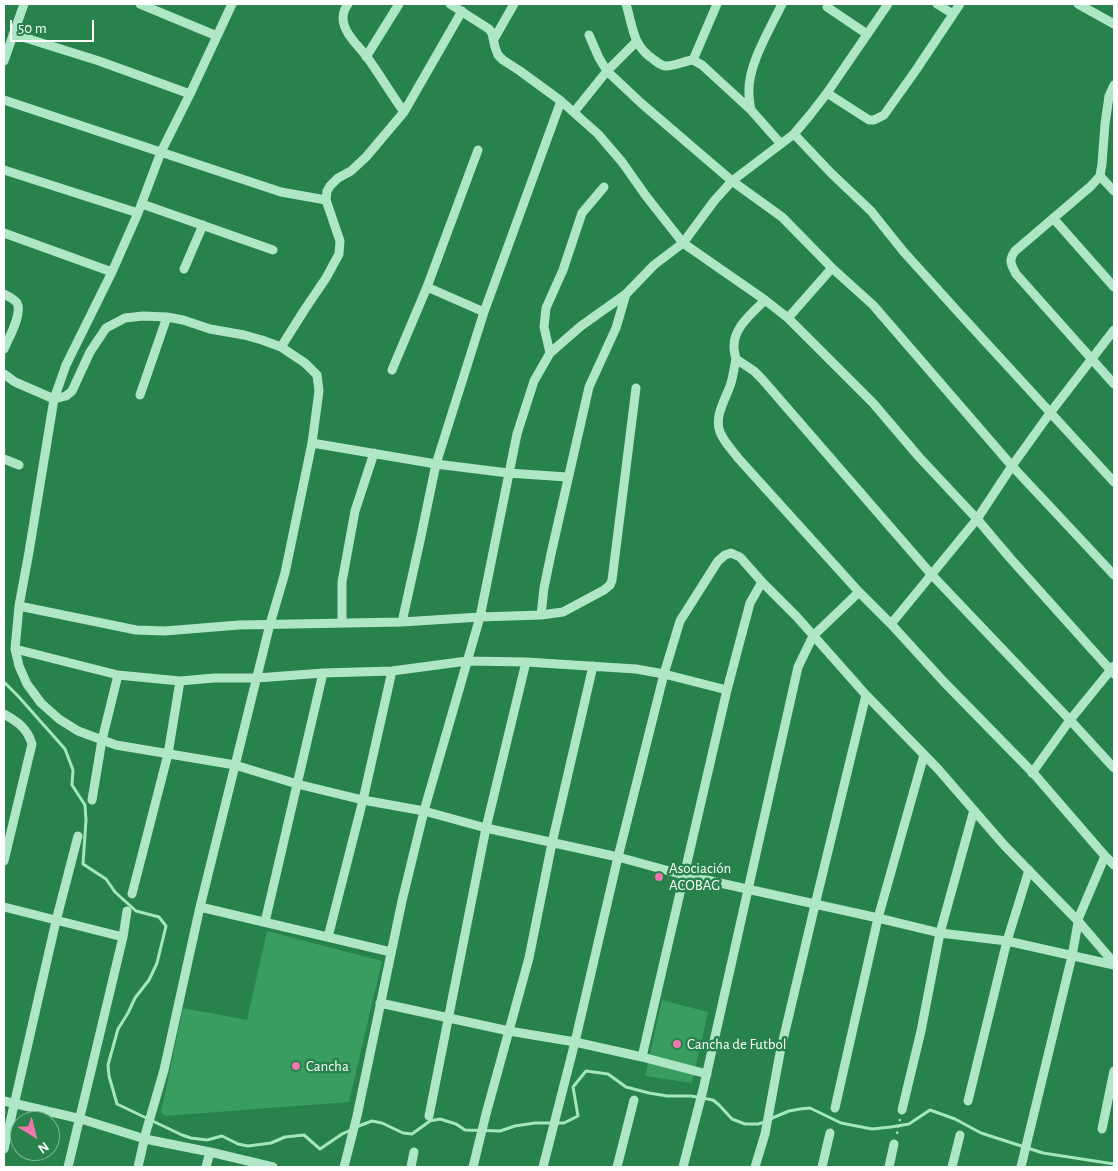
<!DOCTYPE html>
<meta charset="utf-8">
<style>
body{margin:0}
#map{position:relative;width:1118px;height:1171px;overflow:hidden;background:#27824b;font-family:"Alegreya Sans",sans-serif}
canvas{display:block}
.frame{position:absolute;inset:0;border:5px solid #fff;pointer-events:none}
.north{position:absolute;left:10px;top:1111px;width:50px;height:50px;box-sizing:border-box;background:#27824b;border:1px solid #7db493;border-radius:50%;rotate:144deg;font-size:14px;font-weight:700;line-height:20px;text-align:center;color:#fff}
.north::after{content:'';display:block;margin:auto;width:18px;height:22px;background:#ef75ac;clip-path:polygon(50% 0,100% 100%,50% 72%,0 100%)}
.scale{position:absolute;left:10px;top:20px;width:84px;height:22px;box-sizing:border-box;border:2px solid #fff;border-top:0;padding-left:6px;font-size:15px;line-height:18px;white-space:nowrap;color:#fff;-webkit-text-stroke:4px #27824b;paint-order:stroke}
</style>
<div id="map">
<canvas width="1118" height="1171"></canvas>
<div class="frame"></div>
<div class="north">N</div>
<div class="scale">50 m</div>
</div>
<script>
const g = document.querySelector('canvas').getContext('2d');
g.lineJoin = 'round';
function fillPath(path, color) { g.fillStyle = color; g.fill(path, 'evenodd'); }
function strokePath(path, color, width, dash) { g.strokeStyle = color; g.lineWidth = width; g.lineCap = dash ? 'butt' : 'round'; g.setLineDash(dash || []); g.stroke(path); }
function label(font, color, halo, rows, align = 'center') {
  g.font = font + ' "Alegreya Sans",sans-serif'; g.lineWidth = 5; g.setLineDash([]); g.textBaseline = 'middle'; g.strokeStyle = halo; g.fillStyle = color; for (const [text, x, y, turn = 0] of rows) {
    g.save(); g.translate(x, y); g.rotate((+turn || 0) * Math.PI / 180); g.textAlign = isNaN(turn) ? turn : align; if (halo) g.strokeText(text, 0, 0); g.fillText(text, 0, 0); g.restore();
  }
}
const green = new Path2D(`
 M267 931 382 961 349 1102 165 1116 161 1112 183 1008 247 1020Z
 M662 1000 708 1012 692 1083 645 1076Z`);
const stream = new Path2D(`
 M4 682 18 696 65 749 73 770 72 785 85 805 86 820 83 864 106 879 115 892 136 911 159 917 166 926 157 963 149 980 135 998 128 1013 118 1029 108 1065 109 1076 117 1104 182 1135 191 1138 207 1140 222 1136 238 1144 248 1146 271 1143 285 1137 304 1135 320 1149 342 1134 351 1130
 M770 1119 789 1111 800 1109 810 1108 841 1123 872 1129 891 1127 909 1124 930 1110 955 1119 981 1133 1043 1153 1114 1164
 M356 1127 372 1121 382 1123 403 1133 412 1134 430 1121 440 1119 456 1124 465 1130 500 1131 515 1126 535 1123H564L578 1116 573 1087 586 1071 608 1074 626 1087 649 1093 667 1096H691L713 1100 719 1105 732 1119 745 1124H758L765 1122`);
const path = new Path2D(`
 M897 1134 900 1119`);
const minor = new Path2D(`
 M140 4 217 36
 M232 4 190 94 161 152 138 213 112 272 66 365 54 399 29 552 19 606 15 649 19 666 27 684 41 703 59 719 78 731 116 745 235 765 297 784 363 800 424 811 486 828 618 857 684 875 878 918 940 933 1007 941 1114 965
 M348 4C345 7 343 14 343 18 343 33 359 46 367 57 380 75 391 94 404 112
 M450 4 489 29 492 33 495 47 498 55 503 60 520 71 561 101 598 134 622 162 646 196 683 243 765 300 788 318 873 403 919 457 977 519 1010 558 1114 674
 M626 4C633 26 632 45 653 59 657 62 661 66 666 66 676 66 684 61 693 60L702 65 751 110 781 144
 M937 4 953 14
 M1078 4 1114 24
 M827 7 867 34
 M13 34 99 61 190 94
 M589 35 599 58 607 71 641 103 732 181 782 217 832 268 873 305 1012 466 1114 575
 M494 39 514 4
 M366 57 399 4
 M693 60 717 4
 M4 61 24 4
 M1114 85 1109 96 1105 124 1102 164 1100 176 1091 186 1015 251C1008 261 1011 264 1016 274L1114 384
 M827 93 888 4
 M4 100 281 192 326 200
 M751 110C750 105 749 99 749 94 747 66 770 29 782 4
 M574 112 607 71 636 42
 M794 134 831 173 871 211 903 251 959 313 1114 482
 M4 170 138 213
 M1100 176 1114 191
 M142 204 273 250
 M1053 218 1114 287
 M4 233 112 272
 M184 269 203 225
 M427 287 484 312
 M4 294C8 296 14 299 17 303 23 314 8 339 4 349
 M765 300C753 312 733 328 734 347 734 351 735 355 736 359L754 371 762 379 931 574 1070 720 1114 768
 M788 318 832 268
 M281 347 305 309 326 278 339 254 340 241 326 200 327 191 330 186 338 178 351 171 366 157 404 112 462 11
 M550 353 544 327 546 308 563 270 582 213 604 187
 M736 359C734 368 733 378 730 386 725 400 714 417 720 432 724 442 732 450 738 458L859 592 891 624 944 682 1035 775 1105 856 1114 865
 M392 370 427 287 478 150
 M4 374 15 382 54 399 66 396 72 391 90 352 106 328 125 318 143 316 167 317 183 320 210 329 244 335 262 340 281 347 305 363 317 375 319 391 312 443 285 573 270 624 200 907 164 1070 146 1132 138 1167
 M140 395 167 317
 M312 443 436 464 508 473 567 477
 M4 459 19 465
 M19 606 136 630 165 631 239 625 402 622 480 617 541 615 563 612 604 590 610 585 612 580 636 388
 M541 615 544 588 551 554 589 387 616 328 626 294
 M402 622 420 541 436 464 484 312 561 101
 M342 623V582L355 511 374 453
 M891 624 977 519 1012 466 1050 413 1114 330
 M15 649 118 675 180 681 214 678H257L323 673 392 671 467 661 526 662 636 669 664 674 727 690
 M4 714C18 722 27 728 32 744L4 861
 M1032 773 1070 720 1114 666
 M92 800 102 740 118 675
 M132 894 168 754 180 681
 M4 907 123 937
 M200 907 391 952
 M265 922 323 673
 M328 937 363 800 392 671
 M380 1003 509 1031 575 1042 642 1057 727 690 750 603 762 582
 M642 1057 707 1074
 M4 1101 81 1119 145 1139 210 1152 273 1167
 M968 1101 1007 941 1029 870
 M835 1108 878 918 924 755
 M902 1110 921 1031 940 933 974 810
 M429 1116 486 828 526 662
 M1102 1129 1114 1071
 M4 1149 56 921 78 836
 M68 1167 123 937 127 911
 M206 1167 210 1152
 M344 1167 357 1116 402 901 424 811 480 617 517 434 534 381 550 353 581 326 626 294 654 265 683 243 714 201 732 181 794 134 810 115 827 93 869 120H874L884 115 916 70 960 4
 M411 1167 414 1152
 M473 1167 486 1114 529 958 552 843 593 666
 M543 1167 575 1042 618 857 664 674 680 621 718 561 725 555 731 553 740 557 762 582 797 617 866 695 938 769 1004 845 1079 922 1114 963
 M617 1167 634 1100
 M683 1167 703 1090 798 667 813 636 859 592
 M755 1167 765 1134 780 1053 815 905 866 695
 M822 1167 830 1133
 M889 1167 894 1144
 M952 1167 960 1135
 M1021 1167 1072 956 1079 917 1105 856`);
const markers = [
 [659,877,5,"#ef75ac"],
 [677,1044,5,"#ef75ac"],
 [296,1066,5,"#ef75ac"]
];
const poiNames = [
 ["Asociación",669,868],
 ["ACOBAG",669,885],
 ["Cancha de Futbol",687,1044],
 ["Cancha",306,1066]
];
fillPath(green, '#389d5f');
strokePath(stream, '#a4e7bd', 3);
strokePath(path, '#afe6c5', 2, [2.5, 4]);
strokePath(minor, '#afe6c5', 9);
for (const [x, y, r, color] of markers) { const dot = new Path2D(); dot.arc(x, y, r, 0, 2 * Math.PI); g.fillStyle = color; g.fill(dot); strokePath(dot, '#27824b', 2); }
label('15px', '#fff', '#27824b', poiNames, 'left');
</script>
